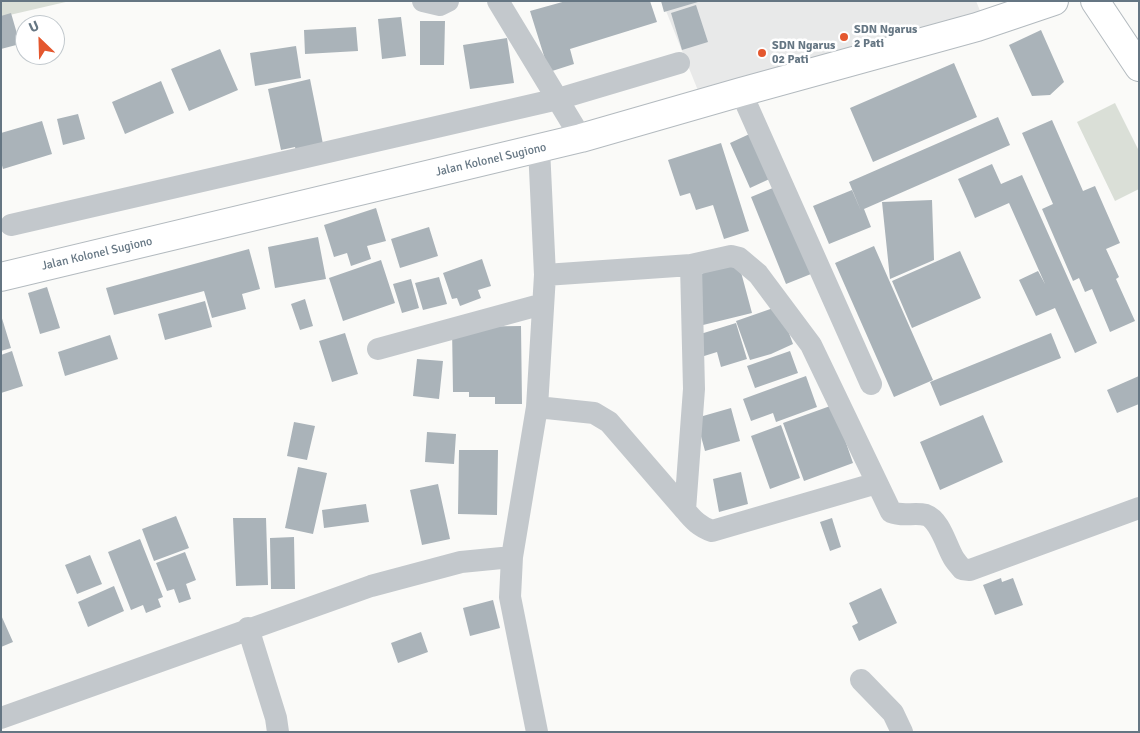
<!DOCTYPE html>
<style>
body{margin:0}
#map{position:relative;width:1140px;height:733px;overflow:hidden;background:#fafaf8;font-family:Signika,sans-serif}
canvas{display:block}
.frame{position:absolute;inset:0;border:2px solid #657683;pointer-events:none}
.north{position:absolute;left:15px;top:15px;width:50px;height:50px;box-sizing:border-box;background:#fff;border:1px solid #c1c8cd;border-radius:50%;rotate:336deg;font-size:14px;font-weight:700;line-height:20px;text-align:center;color:#657683}
.north::after{content:'';display:block;margin:auto;width:18px;height:22px;background:#e4572e;clip-path:polygon(50% 0,100% 100%,50% 72%,0 100%)}
</style>
<div id="map">
<canvas width="1140" height="733"></canvas>
<div class="frame"></div>
<div class="north">U</div>
</div>
<script>
const g = document.querySelector('canvas').getContext('2d');
g.lineJoin = 'round';
function fillPath(path, color) { g.fillStyle = color; g.fill(path, 'evenodd'); }
function strokePath(path, color, width, dash) { g.strokeStyle = color; g.lineWidth = width; g.lineCap = dash ? 'butt' : 'round'; g.setLineDash(dash || []); g.stroke(path); }
function label(font, color, halo, rows, align = 'center') {
  g.font = font + ' Signika,sans-serif'; g.lineWidth = 5; g.setLineDash([]); g.textBaseline = 'middle'; g.strokeStyle = halo; g.fillStyle = color; for (const [text, x, y, turn = 0] of rows) {
    g.save(); g.translate(x, y); g.rotate((+turn || 0) * Math.PI / 180); g.textAlign = isNaN(turn) ? turn : align; if (halo) g.strokeText(text, 0, 0); g.fillText(text, 0, 0); g.restore();
  }
}
const built = new Path2D(`
 M662 1H976L981 13 699 93Z`);
const green = new Path2D(`
 M1 1H70L1 17Z
 M1115 103 1139 151V189L1115 201 1077 122Z`);
const building = new Path2D(`
 M566 1H650L657 22 570 49 574 64 549 72 530 11Z
 M661 1H698V2L664 12Z
 M696 5 708 42 682 50 671 13Z
 M11 13 20 44 1 49V16Z
 M401 17 406 56 382 59 378 19Z
 M420 21H445L444 65H420Z
 M356 27 358 51 305 54 304 30Z
 M1041 30 1064 82 1050 95 1032 96 1009 45Z
 M507 38 514 83 470 89 463 45Z
 M296 46 301 78 255 86 250 53Z
 M220 49 238 90 189 111 171 69Z
 M954 63 977 117 873 162 850 108Z
 M310 79 325 154 298 159 295 147 281 150 268 89Z
 M161 81 174 113 125 134 112 102Z
 M78 114 85 139 63 145 57 119Z
 M998 117 1010 145 864 209 871 227 829 244 813 206 852 190 861 211 849 182Z
 M1052 120 1083 191 1095 186 1120 243 1106 249 1119 277 1116 279 1135 321 1110 332 1092 289 1085 292 1079 278 1073 281 1042 209 1053 204 1022 133Z
 M42 121 52 154 3 169 1 162V133Z
 M756 131 776 176 750 188 730 143Z
 M721 143 749 231 724 239 713 205 696 210 690 193 680 196 668 160Z
 M992 164 1001 184 1022 175 1097 343 1075 353 1055 308 1036 316 1019 280 1038 271 1045 284 1009 203 975 218 967 199 979 194 967 199 958 179Z
 M780 185 816 272 786 284 751 197Z
 M932 200 934 260 890 279 882 202Z
 M376 208 386 241 367 246 371 259 351 266 347 253 334 257 324 225Z
 M429 227 438 256 400 268 391 239Z
 M318 237 326 279 275 288 268 247Z
 M874 246 933 380 894 397 835 263Z
 M249 249 260 289 242 294 246 309 212 318 204 291 114 315 106 288Z
 M960 251 981 298 912 328 892 281Z
 M482 259 491 286 478 290 481 298 460 306 457 298 452 299 443 273Z
 M381 260 395 303 343 321 329 278Z
 M738 261 752 313 703 325 695 276Z
 M439 277 447 304 423 310 415 283Z
 M411 279 419 308 402 313 393 284Z
 M47 287 60 328 40 334 28 293Z
 M305 299 313 326 300 330 291 304Z
 M205 301 212 327 165 340 158 314Z
 M779 306 793 344 771 354 750 360 736 321Z
 M1 315 11 348 1 351Z
 M736 323 747 359 721 367 717 352 701 357 694 336Z
 M521 326 522 404H495V397H469V392H453L452 327Z
 M345 333 358 374 332 382 319 341Z
 M1051 333 1061 358 940 406 930 382Z
 M110 335 118 359 65 376 58 352Z
 M12 351 23 386 1 393V355Z
 M790 351 798 373 755 388 747 366Z
 M417 359 443 361 439 399 413 396Z
 M806 376 817 407 776 422 773 413 751 421 743 399Z
 M1139 376V404L1117 413 1107 390Z
 M833 405 853 463 804 481 783 423Z
 M731 408 740 441 705 451 696 418Z
 M983 415 1003 462 940 490 920 442Z
 M294 422 315 426 307 460 287 456Z
 M781 425 800 478 770 489 751 436Z
 M427 432 456 434 454 464 425 462Z
 M459 450H498L497 515 458 514Z
 M298 467 327 473 313 534 285 528Z
 M741 472 748 504 719 512 713 479Z
 M438 484 450 539 422 545 410 490Z
 M366 504 369 522 324 528 322 510Z
 M176 516 189 548 154 561 142 529Z
 M233 518H266L268 585 236 586Z
 M832 518 841 547 830 551 820 522Z
 M294 537 295 589H271L270 538Z
 M140 539 163 597 158 599 161 607 146 613 143 605 131 610 108 552Z
 M185 552 196 580 186 584 191 599 179 603 174 589 167 591 156 563Z
 M90 555 102 584 77 594 65 565Z
 M1001 578 1002 582 1013 578 1023 605 995 615 983 585Z
 M114 586 124 611 88 627 78 602Z
 M881 588 897 623 859 641 852 626 858 623 849 603Z
 M493 600 500 628 470 636 463 608Z
 M1 615 13 642 1 647Z
 M421 632 428 652 398 663 391 643Z`);
const minor = new Path2D(`
 M423 1 440 5 448 1
 M498 1 581 138
 M741 92 871 384
 M11 225 558 99 679 63
 M691 265 694 389 685 510C693 520 700 527 712 531L877 483
 M545 275 691 265 731 256 739 258 758 274 811 345 891 512C903 517 914 512 926 515 940 520 946 545 953 557 955 561 959 565 962 569L970 570 1139 508
 M378 349 543 304
 M537 407 594 413 609 422 685 510
 M248 628 276 718 278 732
 M861 680 893 713 902 732
 M1 718 371 586 461 562 512 557
 M537 732 510 597 512 557 537 407 545 275 539 148`);
const secondary = new Path2D(`
 M1095 1 1139 67
 M1 277 581 138 741 92 977 27 1054 1`);
const markers = [
 [844,37,5,"#e4572e"],
 [762,53,5,"#e4572e"]
];
const poiNames = [
 ["SDN Ngarus",854,30],
 ["2 Pati",854,44],
 ["SDN Ngarus",772,46],
 ["02 Pati",772,60]
];
const streetNames = [
 ["Jalan Kolonel Sugiono",491,160,-13],
 ["Jalan Kolonel Sugiono",97,254,-13]
];
fillPath(built, '#e8e9e9');
fillPath(green, '#dadfd7');
fillPath(building, '#aab3b9');
strokePath(secondary, '#b3babf', 30);
strokePath(minor, '#c3c8cc', 22);
strokePath(secondary, '#fff', 28);
for (const [x, y, r, color] of markers) { const dot = new Path2D(); dot.arc(x, y, r, 0, 2 * Math.PI); g.fillStyle = color; g.fill(dot); strokePath(dot, '#fff', 2); }
label('bold 12px', '#657683', '#fff', poiNames, 'left');
label('12px', '#657683', '#fff', streetNames);
</script>
